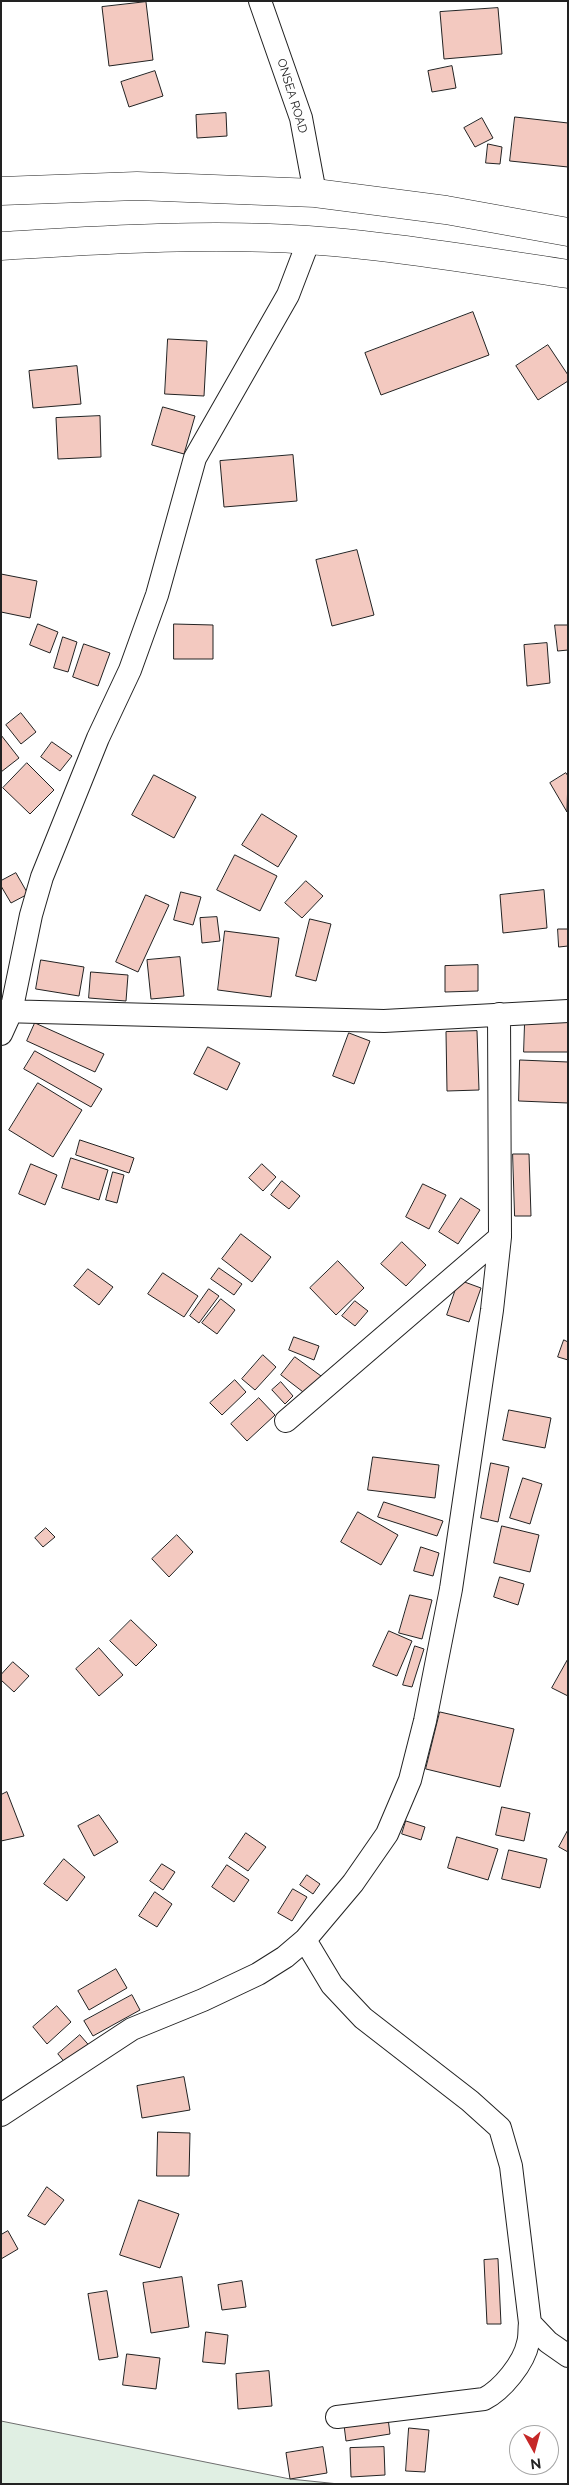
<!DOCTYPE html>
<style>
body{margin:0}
#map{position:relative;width:569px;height:2485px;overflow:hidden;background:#fff;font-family:Raleway,sans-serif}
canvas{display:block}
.frame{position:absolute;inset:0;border:2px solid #222;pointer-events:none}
.north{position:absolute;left:509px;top:2425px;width:50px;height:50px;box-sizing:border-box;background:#fff;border:1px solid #a7a7a7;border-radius:50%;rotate:173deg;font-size:14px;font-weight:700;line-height:20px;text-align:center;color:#222}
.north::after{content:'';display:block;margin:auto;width:18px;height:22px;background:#c62828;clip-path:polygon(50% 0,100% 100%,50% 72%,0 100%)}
</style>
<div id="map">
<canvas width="569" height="2485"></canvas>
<div class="frame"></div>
<div class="north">N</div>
</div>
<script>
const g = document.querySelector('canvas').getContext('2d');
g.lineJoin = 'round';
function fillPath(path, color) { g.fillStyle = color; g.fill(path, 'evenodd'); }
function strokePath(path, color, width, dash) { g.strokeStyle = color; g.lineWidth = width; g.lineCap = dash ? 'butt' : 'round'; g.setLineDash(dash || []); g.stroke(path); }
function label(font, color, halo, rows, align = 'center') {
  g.font = font + ' Raleway,sans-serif'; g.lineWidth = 4; g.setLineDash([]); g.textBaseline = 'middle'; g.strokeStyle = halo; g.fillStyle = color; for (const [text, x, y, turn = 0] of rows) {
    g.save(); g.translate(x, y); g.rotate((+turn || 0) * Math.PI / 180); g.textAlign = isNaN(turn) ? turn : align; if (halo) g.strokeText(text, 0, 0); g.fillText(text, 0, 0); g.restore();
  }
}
const green = new Path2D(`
 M1 2421 290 2479 339 2484H1Z`);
const building = new Path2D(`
 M146 2 153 60 109 66 102 7Z
 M498 8 502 54 444 59 440 12Z
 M452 66 456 88 432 92 428 71Z
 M155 71 163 96 129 107 121 82Z
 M226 113 227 136 197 138 196 115Z
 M515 117 568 123V167L510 161Z
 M482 118 493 138 475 147 464 128Z
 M488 144 502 147 500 164 486 163Z
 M473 312 489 355 381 395 365 353Z
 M168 339 207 341 204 396 165 394Z
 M548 345 568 375V381L538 400 516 366Z
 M77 366 81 404 33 408 29 371Z
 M163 407 195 416 184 454 152 445Z
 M100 416 101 457 58 459 56 418Z
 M293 455 297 501 224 507 220 461Z
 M357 550 374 615 332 626 316 560Z
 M1 574 37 581 30 618 1 612Z
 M38 624 58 632 50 653 30 645Z
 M174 624 213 625V659H174Z
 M555 625H568V650L558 651Z
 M63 637 77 642 68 672 54 668Z
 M547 643 550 683 527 686 524 645Z
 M84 644 110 653 98 686 73 677Z
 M21 713 36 732 21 744 6 725Z
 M1 735 19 758 1 772Z
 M52 742 72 756 60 771 41 757Z
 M27 763 54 790 30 814 3 788Z
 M566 773 568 776 567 812 550 783Z
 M154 775 196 797 174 838 132 815Z
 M262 814 297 836 278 867 242 845Z
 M235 855 277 876 260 911 217 890Z
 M16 873 28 894 11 903 1 886V881Z
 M306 881 323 896 302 918 285 903Z
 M544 890 547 928 503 933 500 895Z
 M181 892 201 897 193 925 174 920Z
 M146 895 169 905 138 972 116 962Z
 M217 917 220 941 202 943 200 918Z
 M310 919 331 924 316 981 296 976Z
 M558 929H568V946L559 947Z
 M225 931 279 938 271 997 218 990Z
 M180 957 184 996 151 999 147 960Z
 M41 960 84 967 79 996 36 989Z
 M478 965V991L445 992V966Z
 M91 972 128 975 126 1001 89 998Z
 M525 1022H568V1052H524Z
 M35 1023 104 1054 95 1072 27 1041Z
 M477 1031 479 1090 447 1091 446 1032Z
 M349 1033 370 1041 354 1084 333 1076Z
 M208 1047 240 1063 227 1090 194 1074Z
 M35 1051 102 1089 91 1107 24 1069Z
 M520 1060 568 1062V1103L519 1101Z
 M38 1083 82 1110 53 1157 9 1130Z
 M80 1140 134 1158 129 1173 76 1155Z
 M513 1154H529L531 1216H515Z
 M71 1158 108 1170 99 1200 62 1188Z
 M31 1164 57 1175 45 1205 19 1194Z
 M262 1164 276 1177 263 1191 249 1178Z
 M113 1172 124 1175 117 1203 106 1200Z
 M282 1181 300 1196 289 1209 271 1195Z
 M423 1184 446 1195 429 1229 406 1217Z
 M461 1198 480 1210 458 1244 439 1232Z
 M241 1234 271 1257 252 1282 222 1259Z
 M402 1242 426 1265 406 1286 381 1264Z
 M338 1261 364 1288 336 1315 310 1288Z
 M219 1268 242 1284 234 1295 211 1279Z
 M88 1269 113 1287 99 1305 74 1286Z
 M163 1273 198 1296 184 1317 148 1294Z
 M459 1280 481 1288 469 1322 447 1315Z
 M209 1289 219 1296 199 1323 190 1316Z
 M221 1299 235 1310 217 1334 202 1323Z
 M355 1301 368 1311 355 1326 342 1316Z
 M294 1337 319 1346 314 1360 289 1350Z
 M564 1340 568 1342V1360L558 1357Z
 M263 1355 276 1367 255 1390 242 1379Z
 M295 1357 321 1376 307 1395 281 1375Z
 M235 1380 246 1392 222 1415 210 1403Z
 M281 1382 293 1396 285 1404 272 1390Z
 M259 1398 275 1415 247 1441 231 1424Z
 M509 1410 551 1418 545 1448 503 1440Z
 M373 1457 439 1465 435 1498 368 1490Z
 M491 1463 509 1467 498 1522 481 1518Z
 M523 1478 542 1484 530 1524 510 1518Z
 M384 1502 443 1521 437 1536 378 1517Z
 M358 1512 398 1535 381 1565 341 1542Z
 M502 1526 539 1535 530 1572 494 1563Z
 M46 1528 55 1537 43 1547 35 1538Z
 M177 1535 193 1552 169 1577 152 1559Z
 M421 1547 439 1553 433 1576 414 1571Z
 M500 1577 524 1584 518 1605 494 1597Z
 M410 1595 432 1600 422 1639 399 1633Z
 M131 1620 157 1645 136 1666 110 1641Z
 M389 1631 412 1641 397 1676 373 1666Z
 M415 1646 424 1649 412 1687 403 1685Z
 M99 1648 123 1675 99 1696 76 1669Z
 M568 1659V1696L552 1688Z
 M13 1662 29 1676 14 1692 1 1680V1675Z
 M440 1712 514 1729 500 1787 426 1769Z
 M7 1792 24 1836 1 1841V1795Z
 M502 1807 530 1813 524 1841 496 1835Z
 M99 1815 118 1842 94 1856 78 1826Z
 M406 1821 425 1827 421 1840 402 1834Z
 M568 1830V1852L559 1847Z
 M246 1833 266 1847 248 1871 229 1858Z
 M457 1837 498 1849 488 1880 448 1868Z
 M509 1850 547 1859 540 1888 502 1879Z
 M64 1859 85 1877 67 1901 44 1884Z
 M162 1864 175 1872 163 1890 150 1881Z
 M227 1865 249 1880 234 1902 212 1887Z
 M307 1875 320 1884 313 1894 300 1885Z
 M293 1889 307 1897 292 1921 278 1913Z
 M155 1892 172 1904 157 1927 139 1916Z
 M116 1969 127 1988 89 2010 78 1991Z
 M132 1995 140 2010 93 2036 84 2021Z
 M57 2006 71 2022 47 2044 33 2027Z
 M80 2035 93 2050 70 2069 58 2054Z
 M184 2077 190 2110 142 2118 137 2086Z
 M158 2132 190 2133 189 2176H157Z
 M47 2187 64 2200 45 2225 28 2216Z
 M139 2200 179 2214 160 2268 120 2255Z
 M8 2231 18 2249 1 2259V2235Z
 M498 2259 501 2324H487L484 2260Z
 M182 2277 189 2327 151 2333 143 2283Z
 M242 2281 246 2307 222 2310 218 2285Z
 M107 2291 118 2357 99 2360 88 2294Z
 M206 2332 228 2335 225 2364 203 2362Z
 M127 2354 160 2358 156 2389 123 2385Z
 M269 2371 272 2406 238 2409 236 2374Z
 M388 2418 390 2434 346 2441 344 2425Z
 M409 2428 429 2430 425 2472 406 2471Z
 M323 2447 327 2473 290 2479 286 2453Z
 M384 2447 385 2475 351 2477 350 2448Z`);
const street = new Path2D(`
 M260 1 301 118 315 193
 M1 1011 384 1021 568 1011
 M1 1034 11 1012 31 915 42 877 98 738 130 670 157 595 195 458 288 295 309 240
 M286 1421 500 1237
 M305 1940 332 1985 363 2018 470 2101 500 2128 511 2166 530 2323 548 2342 568 2356
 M1 2115 132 2029 203 2000 258 1974 285 1957 305 1940 353 1883 387 1834 410 1780 425 1721 451 1589 492 1310 500 1237 499 1014
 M337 2417 484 2399C502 2390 524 2363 528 2343 530 2337 529 2330 530 2323`);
const highway = new Path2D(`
 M1 191 137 186 315 193 446 210 568 232
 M1 246C103 240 206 233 308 240 393 246 483 261 568 274`);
const streetNames = [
 ["ONSEA ROAD",292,96,73]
];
fillPath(green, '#e0efe3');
strokePath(green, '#6f6f6f', 1);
fillPath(building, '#f3c9c0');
strokePath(building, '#222', 1);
strokePath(street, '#222', 24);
strokePath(highway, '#222', 29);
strokePath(street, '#fff', 22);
strokePath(highway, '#fff', 28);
label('12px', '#222', '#fff', streetNames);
</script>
